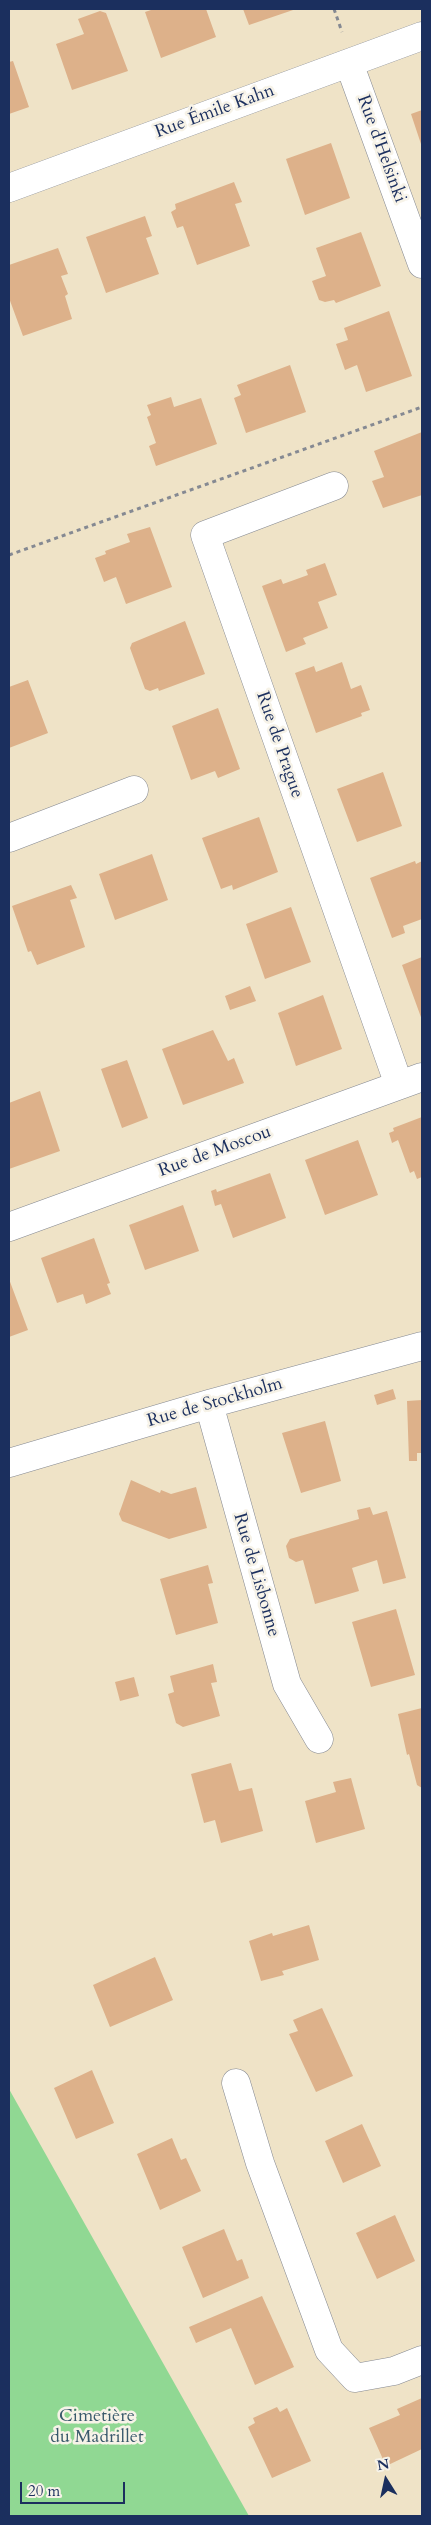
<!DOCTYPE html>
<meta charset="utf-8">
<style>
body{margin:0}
#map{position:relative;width:431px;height:2525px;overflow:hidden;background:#efe3c7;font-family:Cardo,serif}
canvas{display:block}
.frame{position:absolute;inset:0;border:10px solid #1b2f5e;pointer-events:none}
.north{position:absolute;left:361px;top:2455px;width:50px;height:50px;-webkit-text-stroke:4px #f7f3e8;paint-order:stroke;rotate:350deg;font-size:14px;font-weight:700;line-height:20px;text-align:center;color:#1b2f5e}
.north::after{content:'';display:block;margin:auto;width:18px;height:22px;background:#1b2f5e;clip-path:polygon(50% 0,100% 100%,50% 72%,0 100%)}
.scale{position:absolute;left:20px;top:2482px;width:105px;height:22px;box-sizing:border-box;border:2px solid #1b2f5e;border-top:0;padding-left:6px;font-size:15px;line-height:18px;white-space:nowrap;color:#1b2f5e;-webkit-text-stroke:4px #f7f3e8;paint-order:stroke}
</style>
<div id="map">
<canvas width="431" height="2525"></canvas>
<div class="frame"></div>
<div class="north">N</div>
<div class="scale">20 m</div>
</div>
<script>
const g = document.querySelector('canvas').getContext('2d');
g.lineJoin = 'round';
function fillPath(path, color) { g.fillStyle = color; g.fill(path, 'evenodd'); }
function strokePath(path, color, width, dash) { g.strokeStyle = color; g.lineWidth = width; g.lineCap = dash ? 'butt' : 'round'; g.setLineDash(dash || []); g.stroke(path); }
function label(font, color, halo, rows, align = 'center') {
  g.font = font + ' Cardo,serif'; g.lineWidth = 5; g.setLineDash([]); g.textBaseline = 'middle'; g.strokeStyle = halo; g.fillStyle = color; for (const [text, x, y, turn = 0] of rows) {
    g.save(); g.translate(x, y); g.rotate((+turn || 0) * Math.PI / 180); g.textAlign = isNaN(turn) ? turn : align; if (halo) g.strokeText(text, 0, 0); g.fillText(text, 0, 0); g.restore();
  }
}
const green = new Path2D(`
 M9 2089 249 2516H9Z`);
const building = new Path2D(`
 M154 9H206L216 37 161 58 145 12Z
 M243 9H296L249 25Z
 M100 11 106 13 128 71 72 90 56 44 84 34 78 19Z
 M13 61 29 107 9 114V62Z
 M422 110V147L411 114Z
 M331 143 350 198 305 215 286 159Z
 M234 182 242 202 235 204 250 246 197 265 183 226 177 228 171 212 176 209 175 204Z
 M145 216 152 236 146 238 159 274 106 293 86 237Z
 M361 232 381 286 336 303 334 300 325 302 319 300 312 281 326 276 316 248Z
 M58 248 68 274 61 276 68 294 65 296 72 319 23 336 9 298V265Z
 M389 311 412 376 366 392 357 365 345 370 336 344 348 340 344 328Z
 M290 365 306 412 246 433 234 398 241 395 237 385Z
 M171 397 174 407 201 398 217 444 156 466 149 446 156 443 147 417 151 415 147 405Z
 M422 432V495L383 508 372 481 384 477 374 451Z
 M150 527 172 587 126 604 116 577 104 582 95 558 106 554 105 551 130 542 127 534Z
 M325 563 337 595 318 602 328 628 303 638 306 644 286 652 262 586 281 579 283 584 308 575 306 570Z
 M185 621 205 674 159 691 158 688 150 691 145 689 130 648 132 643Z
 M342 662 351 689 361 685 370 710 361 713 362 716 316 733 295 673 314 666 316 672Z
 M28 680 48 733 9 748V687Z
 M218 708 240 769 218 778 215 771 191 780 172 726Z
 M383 772 402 826 357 842 337 789Z
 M259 817 278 872 233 890 232 885 221 889 202 838Z
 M152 854 168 900 115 920 99 874Z
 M415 861 416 864 422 861V919L403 926 405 933 392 938 370 878Z
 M71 885 77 898 70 900 85 947 37 965 31 951 28 952 12 906Z
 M291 907 311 962 265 979 246 924Z
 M422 957V1020L402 965Z
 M250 986 256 1001 230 1010 225 996Z
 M323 995 342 1049 296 1066 278 1013Z
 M213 1030 228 1061 234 1058 244 1083 183 1105 162 1049Z
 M127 1060 148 1118 122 1128 101 1069Z
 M40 1091 60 1151 9 1169V1103Z
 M422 1117V1177L417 1179 414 1171 410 1173 398 1140 392 1143 389 1133 394 1131 393 1128Z
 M358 1140 378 1195 325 1215 305 1160Z
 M270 1173 286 1218 233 1238 221 1204 215 1206 211 1191 216 1189 217 1192Z
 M183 1205 199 1251 145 1270 129 1225Z
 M94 1238 110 1283 107 1284 111 1294 86 1304 83 1294 57 1303 41 1258Z
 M9 1279 28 1330 9 1337Z
 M393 1389 396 1399 377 1405 374 1395Z
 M422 1400V1453H417V1461H409L407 1401Z
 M325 1421 341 1481 301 1493 282 1433Z
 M131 1480 160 1493 161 1490 171 1494 196 1487 207 1528 169 1539 122 1521 119 1514Z
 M370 1507 373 1515 387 1511 406 1578 383 1584 377 1560 352 1568 359 1591 315 1604 303 1560 296 1562 289 1558 286 1546 290 1539 359 1519 357 1510Z
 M208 1565 213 1583 208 1584 218 1623 176 1635 160 1579Z
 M396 1609 415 1675 371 1687 352 1622Z
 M213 1664 217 1682 211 1683 220 1716 183 1727 176 1723 168 1694 174 1692 170 1676Z
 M134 1677 139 1696 120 1701 115 1682Z
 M422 1708V1788L417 1785 409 1754 407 1755 398 1714Z
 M231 1763 239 1791 252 1788 263 1831 221 1843 215 1820 204 1823 191 1774Z
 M351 1778 365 1829 316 1843 305 1801 336 1792 333 1782Z
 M309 1925 319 1960 282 1971 284 1975 261 1981 249 1941 272 1933 273 1936Z
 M155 1957 173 2000 110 2027 93 1985Z
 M322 2008 353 2076 316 2092 289 2034 298 2031 293 2020Z
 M92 2070 114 2123 76 2139 54 2088Z
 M362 2124 381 2166 343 2183 325 2141Z
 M172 2138 181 2160 186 2158 201 2191 160 2210 137 2154Z
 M395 2215 415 2261 377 2279 356 2233Z
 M224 2229 237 2261 242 2259 249 2278 203 2298 182 2247Z
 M262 2296 294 2367 255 2385 231 2328 196 2343 189 2327Z
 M422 2398V2449L386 2466 369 2428 400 2415 397 2409Z
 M277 2407 280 2412 287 2408 311 2461 272 2478 248 2427 255 2423 253 2418Z`);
const path = new Path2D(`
 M334 9 342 32
 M9 555 422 407`);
const minor = new Path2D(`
 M349 63 422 264
 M9 188 422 36
 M334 486 205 535 399 1085
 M9 838 134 790
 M9 1227 422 1077
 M209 1404 287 1684 319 1739
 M9 1463 209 1404 422 1346
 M236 2083 260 2163 329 2350 355 2378 394 2371 422 2360`);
const streetNames = [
 ["Rue Émile Kahn",215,112,-20],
 ["Rue d'Helsinki",381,149,70],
 ["Rue de Prague",279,745,71],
 ["Rue de Moscou",215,1152,-20],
 ["Rue de Stockholm",215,1403,-16],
 ["Rue de Lisbonne",256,1575,74]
];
const parkNames = [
 ["Cimetière",97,2417],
 ["du Madrillet",97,2438]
];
fillPath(green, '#90d893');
fillPath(building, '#ddb18a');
strokePath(minor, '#858992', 29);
strokePath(path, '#858992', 3, [4, 4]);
strokePath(minor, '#fff', 28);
label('18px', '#1b2f5e', '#f7f3e8', streetNames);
label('18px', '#38596b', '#f7f3e8', parkNames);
</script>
